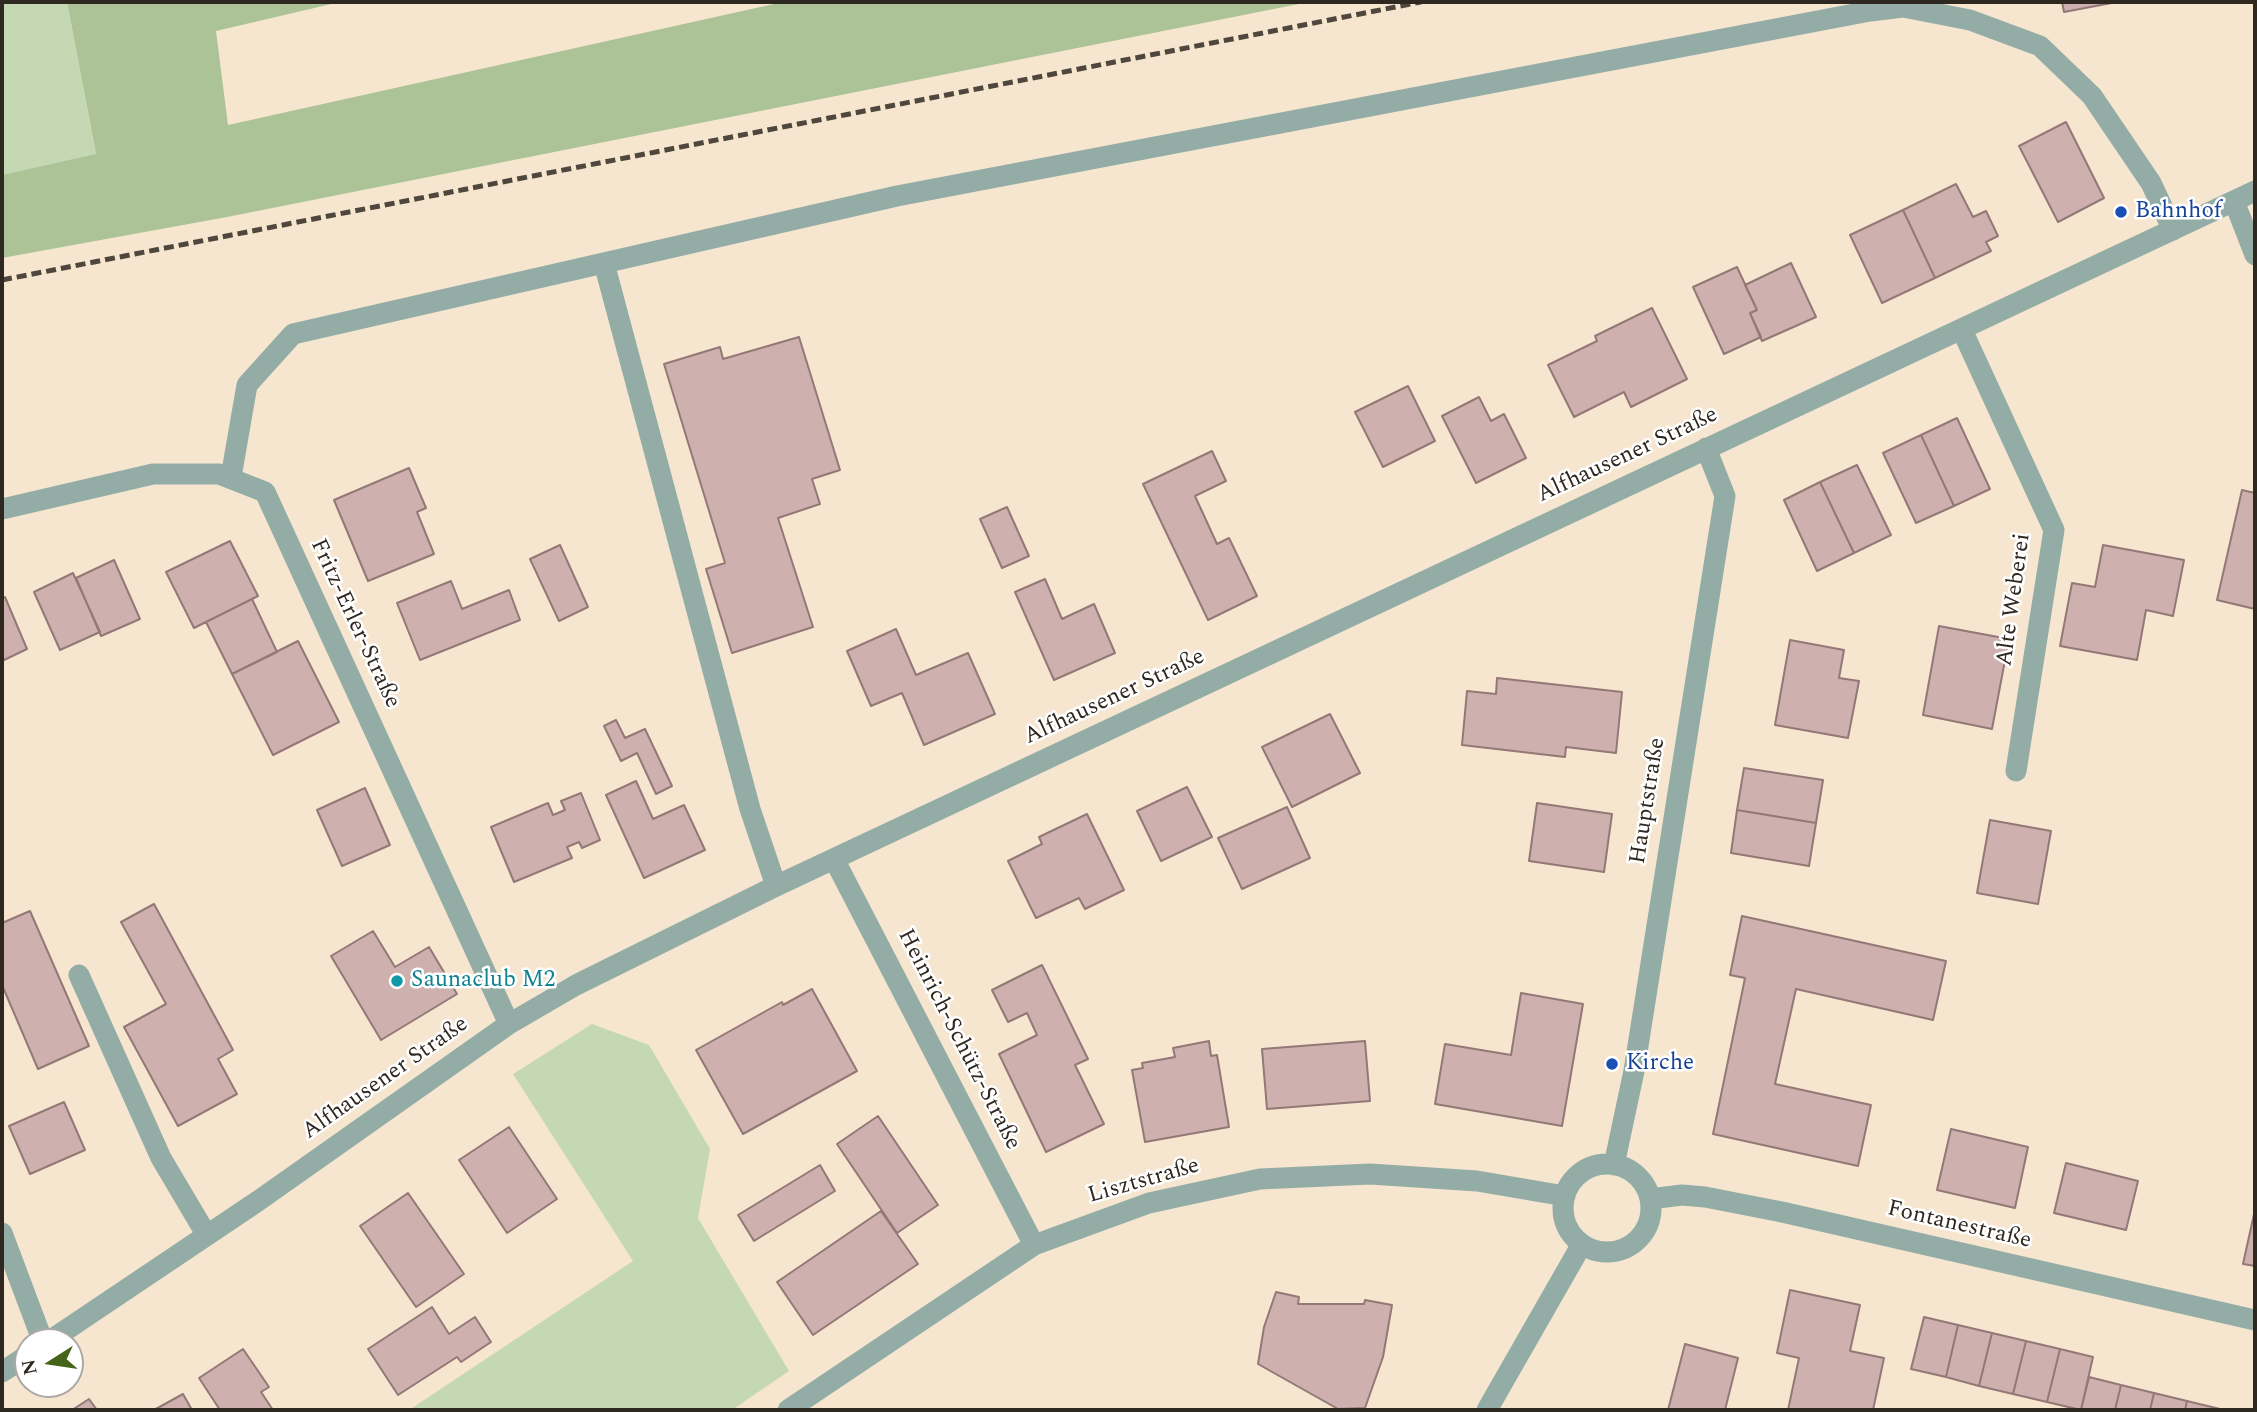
<!DOCTYPE html>
<meta charset="utf-8">
<style>
body{margin:0}
#map{position:relative;width:2257px;height:1412px;overflow:hidden;background:#f6e6cf;font-family:Spectral,serif}
canvas{display:block}
.frame{position:absolute;inset:0;border:4px solid #2e2820;pointer-events:none}
.north{position:absolute;left:14px;top:1328px;width:70px;height:70px;box-sizing:border-box;background:#fff;border:2px solid #aba9a6;border-radius:50%;rotate:258deg;font-size:19px;font-weight:700;line-height:28px;text-align:center;color:#2e2820}
.north::after{content:'';display:block;margin:auto;width:24px;height:32px;background:#456419;clip-path:polygon(50% 0,100% 100%,50% 72%,0 100%)}
</style>
<div id="map">
<canvas width="2257" height="1412"></canvas>
<div class="frame"></div>
<div class="north">N</div>
</div>
<script>
const g = document.querySelector('canvas').getContext('2d');
g.lineJoin = 'round';
function fillPath(path, color) { g.fillStyle = color; g.fill(path, 'evenodd'); }
function strokePath(path, color, width, dash) { g.strokeStyle = color; g.lineWidth = width; g.lineCap = dash ? 'butt' : 'round'; g.setLineDash(dash || []); g.stroke(path); }
function label(font, color, halo, rows, align = 'center') {
  g.font = font + ' Spectral,serif'; g.lineWidth = 5; g.setLineDash([]); g.textBaseline = 'middle'; g.strokeStyle = halo; g.fillStyle = color; for (const [text, x, y, turn = 0] of rows) {
    g.save(); g.translate(x, y); g.rotate((+turn || 0) * Math.PI / 180); g.textAlign = isNaN(turn) ? turn : align; if (halo) g.strokeText(text, 0, 0); g.fillText(text, 0, 0); g.restore();
  }
}
const green = new Path2D(`
 M2 2H67L96 155 2 175Z
 M592 1024 649 1045 710 1149 698 1218 789 1371 732 1410H409L633 1261 513 1074Z`);
const forest = new Path2D(`
 M67 2H340L216 31 228 125 783 2H1309L227 217 2 258V175L96 154Z`);
const building = new Path2D(`
 M2062 2H2117L2064 12Z
 M2066 122 2104 198 2058 222 2019 146Z
 M1956 184 1973 217 1986 211 1998 236 1986 242 1991 251 1935 278 1903 210Z
 M1903 210 1935 278 1882 303 1850 235Z
 M1791 263 1816 317 1762 341 1750 313 1757 310 1745 285Z
 M1737 267 1757 310 1750 313 1761 337 1724 354 1693 287Z
 M1652 308 1687 379 1631 407 1624 392 1574 417 1548 365 1597 341 1595 336Z
 M799 337 840 470 812 479 820 504 778 518 813 627 732 653 706 569 725 563 664 364 720 347 723 359Z
 M1408 386 1435 441 1383 467 1355 412Z
 M1479 397 1491 421 1504 414 1526 458 1476 483 1442 416Z
 M1957 418 1990 489 1954 506 1921 435Z
 M1921 435 1954 506 1916 523 1883 453Z
 M1212 451 1226 481 1195 496 1217 544 1229 538 1257 596 1208 620 1143 484Z
 M1857 465 1891 535 1854 553 1820 482Z
 M409 468 426 508 417 512 434 554 368 581 334 500Z
 M1820 482 1854 553 1817 571 1784 500Z
 M2242 490 2255 493V609L2217 600Z
 M1007 507 1029 556 1002 568 980 519Z
 M230 541 258 596 194 628 166 572Z
 M560 545 588 607 559 621 530 559Z
 M2103 545 2184 560 2173 616 2146 610 2137 660 2060 646 2072 583 2095 587Z
 M114 560 140 619 101 636 76 578Z
 M73 573 100 632 60 650 34 592Z
 M1045 579 1062 619 1094 604 1115 653 1054 680 1015 592Z
 M451 581 462 609 509 590 520 620 420 660 397 603Z
 M5 597 27 649 2 661V599Z
 M252 599 277 652 232 674 206 622Z
 M1939 626 2009 639 1992 729 1923 715Z
 M896 629 916 675 968 653 995 714 924 745 902 693 871 706 847 651Z
 M1790 640 1844 650 1839 678 1859 681 1848 738 1775 725Z
 M298 641 339 722 273 755 232 674Z
 M1497 678 1622 692 1616 753 1566 747 1565 757 1462 745 1467 691 1496 694Z
 M1330 714 1360 773 1292 807 1262 747Z
 M616 720 625 738 645 729 672 786 656 794 637 753 621 761 604 726Z
 M1744 768 1823 780 1816 823 1737 810Z
 M636 781 653 819 684 805 705 850 644 878 606 795Z
 M1187 787 1212 837 1161 861 1137 811Z
 M365 788 390 845 342 866 317 810Z
 M581 793 600 840 582 848 579 842 567 847 572 858 514 882 491 827 548 803 553 815 565 810 561 801Z
 M1537 803 1612 814 1604 872 1529 861Z
 M1287 807 1310 858 1242 889 1218 838Z
 M1737 810 1816 823 1809 866 1731 853Z
 M1087 814 1124 890 1085 909 1079 898 1036 918 1008 861 1042 844 1039 837Z
 M1990 820 2051 831 2038 904 1977 893Z
 M154 904 233 1050 218 1059 237 1094 178 1126 124 1027 166 1004 121 922Z
 M30 911 89 1046 38 1069 2 985V923Z
 M1742 916 1946 961 1933 1020 1796 989 1775 1084 1871 1105 1858 1166 1713 1134 1745 978 1730 975Z
 M373 931 395 967 429 947 457 994 381 1040 331 956Z
 M1042 965 1088 1059 1075 1065 1104 1124 1046 1152 999 1054 1037 1035 1027 1013 1008 1022 992 990Z
 M812 989 857 1071 743 1134 696 1050 782 1002 783 1005Z
 M1521 993 1583 1004 1562 1126 1435 1104 1445 1044 1511 1055Z
 M1209 1041 1211 1056 1217 1055 1229 1127 1145 1142 1132 1070 1143 1068 1142 1063 1175 1057 1173 1048Z
 M1365 1041 1370 1101 1267 1109 1262 1049Z
 M64 1102 85 1150 30 1174 9 1126Z
 M878 1116 938 1205 897 1233 837 1144Z
 M509 1127 557 1199 507 1233 459 1160Z
 M1951 1129 2028 1147 2015 1208 1937 1190Z
 M2066 1163 2138 1181 2126 1230 2054 1213Z
 M820 1165 835 1191 754 1241 738 1215Z
 M408 1193 464 1274 416 1307 360 1226Z
 M881 1211 918 1264 813 1335 777 1282Z
 M2254 1214H2255V1266L2243 1264Z
 M1790 1290 1860 1305 1850 1351 1884 1358 1873 1410H1788L1799 1358 1777 1353Z
 M1276 1292 1299 1297 1298 1304H1364L1365 1300 1392 1305 1383 1357 1365 1408 1338 1409 1258 1364 1264 1327Z
 M432 1307 449 1334 475 1317 491 1342 461 1362 457 1357 398 1395 368 1349Z
 M1924 1317 1958 1325 1946 1377 1911 1369Z
 M1958 1325 1992 1333 1979 1386 1946 1377Z
 M1992 1333 2026 1341 2013 1394 1979 1386Z
 M2026 1341 2060 1349 2047 1402 2013 1394Z
 M1685 1344 1738 1358 1725 1410H1668Z
 M243 1349 269 1387 261 1392 273 1410H220L199 1378Z
 M2060 1349 2093 1357 2081 1410 2047 1402Z
 M2089 1377 2121 1385 2115 1410H2081Z
 M2121 1385 2154 1393 2150 1410H2115Z
 M2154 1393 2187 1401 2185 1410H2150Z
 M183 1394 192 1410H154Z
 M89 1399 97 1410H72Z
 M2187 1401 2220 1409V1410H2185Z`);
const service = new Path2D(`
 M604 263 750 809 776 886
 M231 477 247 385 293 334 897 196 1870 11 1903 7 1970 20 2040 46 2092 96 2151 183 2173 230
 M79 975 161 1158 206 1234`);
const minor = new Path2D(`
 M2234 201 2255 255
 M1962 330 2054 530 2016 771
 M2 509 153 474H219L265 492 509 1024
 M834 859 1034 1245
 M1563 1208a44 44 0 1 1 88 0a44 44 0 1 1-88 0Z
 M1614 1165 1634 1071 1725 496 1706 448
 M1650 1199 1682 1195 1705 1197 1782 1212 2255 1320
 M2 1233 43 1342
 M48 1342 258 1201 509 1024 576 985 776 886 2255 191
 M2 1372 28 1355
 M788 1410 1034 1245 1149 1203 1260 1179 1370 1174 1477 1181 1565 1196
 M1487 1410 1582 1244`);
const rail = new Path2D(`
 M2 280 1421 2`);
const markers = [
 [2121,212,7,"#1a4fb4"],
 [397,981,7,"#0f9aa8"],
 [1612,1064,7,"#1a4fb4"]
];
const transitNames = [
 ["Bahnhof",2135,212],
 ["Kirche",1626,1064]
];
const streetNames = [
 ["Alfhausener Straße",1628,456,-25],
 ["Alte Weberei",2015,600,-82],
 ["Fritz-Erler-Straße",354,624,65],
 ["Alfhausener Straße",1115,698,-25],
 ["Hauptstraße",1649,801,-81],
 ["Heinrich-Schütz-Straße",958,1040,63],
 ["Alfhausener Straße",386,1079,-35],
 ["Lisztstraße",1144,1182,-16],
 ["Fontanestraße",1959,1226,13]
];
const cultureNames = [
 ["Saunaclub M2",411,981]
];
fillPath(green, '#c5d8b4');
fillPath(forest, '#acc397');
fillPath(building, '#ceb0ae');
strokePath(building, '#937876', 2);
strokePath(service, '#93ada6', 21);
strokePath(minor, '#93ada6', 21);
strokePath(rail, '#4f473d', 5, [10, 5]);
for (const [x, y, r, color] of markers) { const dot = new Path2D(); dot.arc(x, y, r, 0, 2 * Math.PI); g.fillStyle = color; g.fill(dot); strokePath(dot, '#fff', 2.5); }
label('23px', '#164399', '#fff', transitNames, 'left');
label('23px', '#2e2820', '#fff', streetNames);
label('23px', '#0d838f', '#fff', cultureNames, 'left');
</script>
